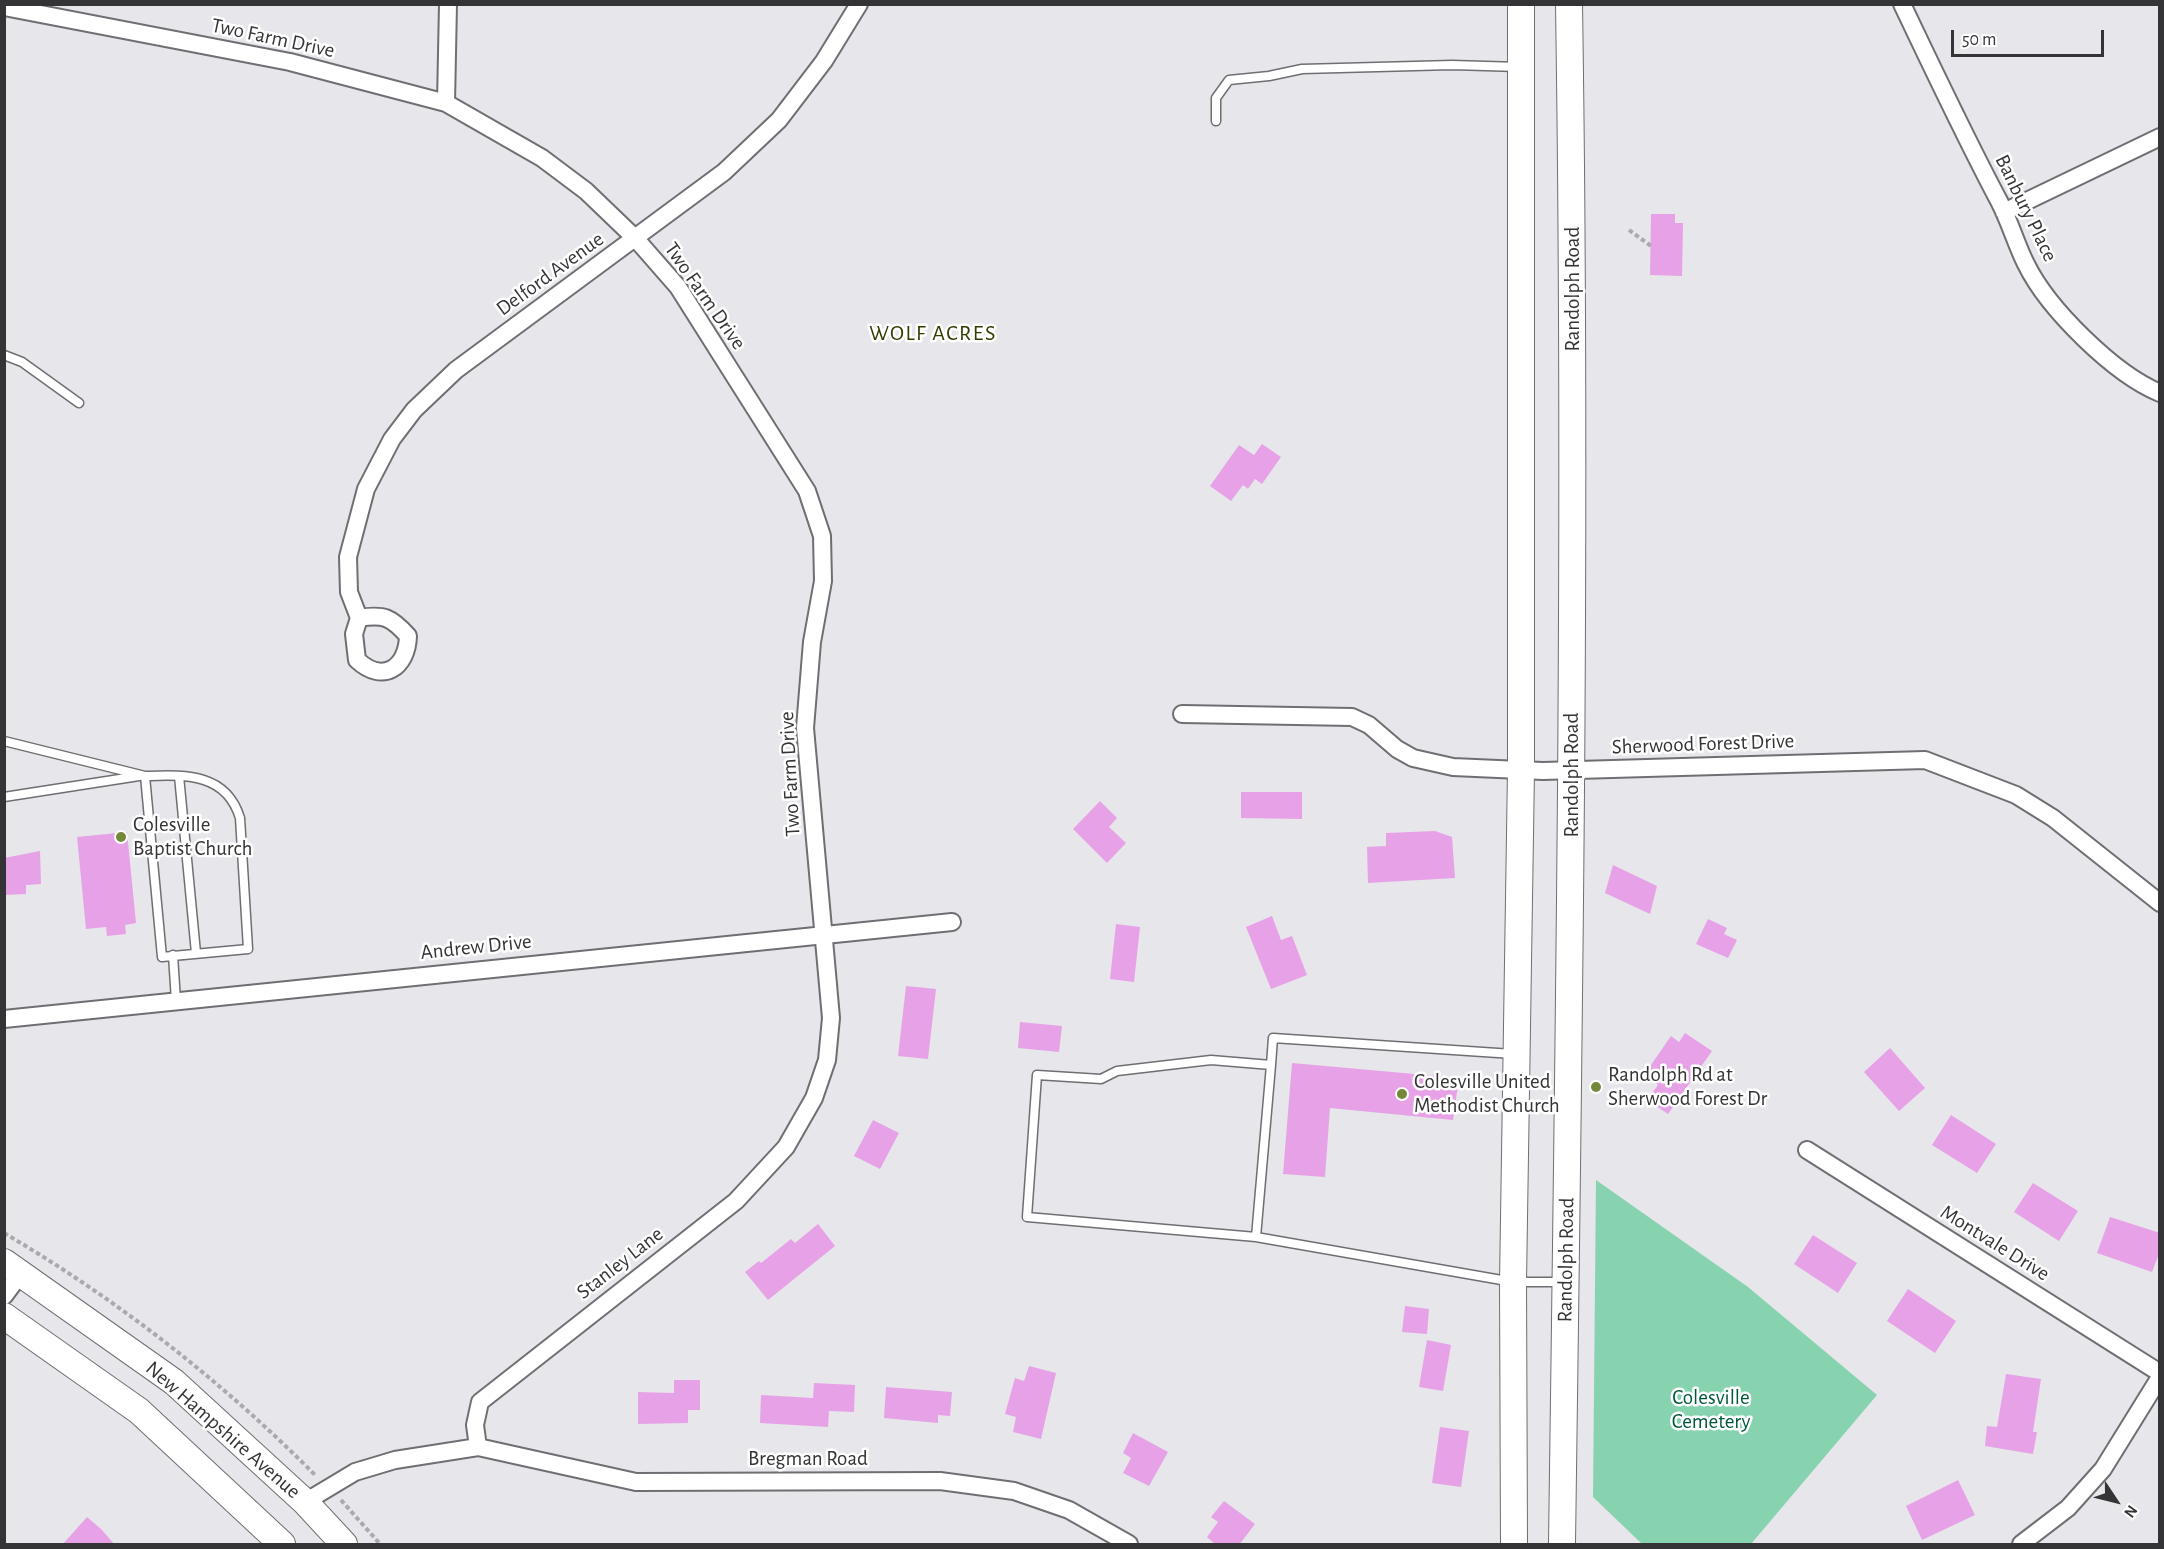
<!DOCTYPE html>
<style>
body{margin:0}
#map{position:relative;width:2164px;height:1549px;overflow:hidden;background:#e6e6eb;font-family:"Alegreya Sans",sans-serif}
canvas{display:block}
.frame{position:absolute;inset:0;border:6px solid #343436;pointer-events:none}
.north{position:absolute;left:2086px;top:1471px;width:60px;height:60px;-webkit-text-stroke:4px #fff;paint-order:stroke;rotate:125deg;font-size:16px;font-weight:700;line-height:24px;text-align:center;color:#343436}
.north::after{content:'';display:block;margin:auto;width:21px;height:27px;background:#343436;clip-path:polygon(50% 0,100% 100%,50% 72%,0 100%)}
.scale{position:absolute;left:1951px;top:30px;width:153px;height:27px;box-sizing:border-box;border:3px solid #343436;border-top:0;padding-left:8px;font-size:18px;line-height:21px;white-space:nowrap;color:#343436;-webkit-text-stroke:4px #fff;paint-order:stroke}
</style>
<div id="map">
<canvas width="2164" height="1549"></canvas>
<div class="frame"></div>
<div class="north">N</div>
<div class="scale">50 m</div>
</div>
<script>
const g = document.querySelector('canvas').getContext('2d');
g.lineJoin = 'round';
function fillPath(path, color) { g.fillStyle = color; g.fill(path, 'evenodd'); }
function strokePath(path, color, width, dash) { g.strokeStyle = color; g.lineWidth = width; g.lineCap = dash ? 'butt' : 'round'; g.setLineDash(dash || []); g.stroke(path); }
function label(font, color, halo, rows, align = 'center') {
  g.font = font + ' "Alegreya Sans",sans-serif'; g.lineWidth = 5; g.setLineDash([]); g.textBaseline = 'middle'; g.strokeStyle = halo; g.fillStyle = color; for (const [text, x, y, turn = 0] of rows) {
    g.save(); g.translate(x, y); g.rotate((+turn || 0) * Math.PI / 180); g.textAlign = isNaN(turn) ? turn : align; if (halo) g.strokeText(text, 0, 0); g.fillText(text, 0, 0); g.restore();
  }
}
const green = new Path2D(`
 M1596 1180 1748 1287 1877 1395 1751 1544H1642L1593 1497Z`);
const building = new Path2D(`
 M1651 214H1675V223H1683L1682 276 1650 275Z
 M1262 444 1281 457 1262 484 1255 479 1248 489 1243 485 1231 501 1210 486 1239 445 1254 455Z
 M1241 792H1302V819L1241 818Z
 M1100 801 1117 818 1109 827 1126 843 1107 863 1073 829Z
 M1435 831 1452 837 1455 878 1368 883 1367 847 1386 846V833Z
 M127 832 136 923 125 925 126 934 107 936 106 927 86 929 77 837Z
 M40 851 41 884 26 885V894L4 895V858Z
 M1613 865 1657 886 1650 914 1605 893Z
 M1272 916 1281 940 1292 936 1307 975 1271 989 1246 927Z
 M1708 919 1727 928 1724 934 1737 940 1728 958 1696 944Z
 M1116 924 1140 927 1134 982 1110 979Z
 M906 986 936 989 928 1059 898 1056Z
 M1020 1022 1062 1026 1059 1052 1018 1048Z
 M1685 1033 1712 1051 1668 1114 1647 1100 1658 1085 1644 1075 1671 1036 1679 1042Z
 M1890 1048 1925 1088 1899 1111 1864 1072Z
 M1292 1063 1459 1078 1453 1120 1330 1108 1325 1177 1283 1174Z
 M1951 1115 1996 1144 1977 1173 1932 1145Z
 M873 1120 899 1133 880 1169 854 1156Z
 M2033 1183 2078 1211 2059 1241 2014 1212Z
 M2110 1217 2160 1233V1251L2152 1272 2097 1253Z
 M818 1224 835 1246 768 1300 745 1272 759 1261 761 1263 791 1239 795 1243Z
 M1813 1235 1857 1263 1838 1293 1794 1264Z
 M1908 1289 1956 1321 1935 1353 1887 1321Z
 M1405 1306 1429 1309 1427 1334 1402 1332Z
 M1427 1340 1451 1345 1443 1391 1419 1387Z
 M1029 1366 1056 1373 1041 1439 1013 1432 1016 1417 1005 1414 1015 1378 1024 1381Z
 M2006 1374 2041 1379 2033 1432H2037L2033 1454 1985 1446 1987 1426 1997 1427Z
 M674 1380H700V1410H688V1423L638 1424V1392L674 1393Z
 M814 1383 855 1385 854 1412 829 1411 828 1427 760 1423 761 1395 813 1398Z
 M886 1387 952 1392 950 1416 938 1415V1423L884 1418Z
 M1440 1427 1469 1431 1461 1487 1432 1483Z
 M1133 1433 1168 1452 1149 1486 1123 1473 1131 1458 1123 1453Z
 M1958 1480 1975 1515 1922 1540 1906 1506Z
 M1224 1501 1255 1524 1239 1545H1216L1207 1537 1218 1522 1211 1517Z
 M87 1517 101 1529 115 1545H62Z`);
const path = new Path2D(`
 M1629 230 1651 246
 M4 1233C118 1300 223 1382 316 1476
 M341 1500 380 1544`);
const service = new Path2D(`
 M1216 121V98L1229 80 1269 76 1302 69 1452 65 1519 67
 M4 355 22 362 79 403
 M4 741 145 776
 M145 776C184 775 226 772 240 818L248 949 162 957Z
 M179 776 196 953
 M4 797 139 776
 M173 955 176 1001
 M1271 1065 1211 1060 1117 1071 1101 1079 1037 1075 1027 1217 1256 1237 1271 1065 1273 1038 1513 1054
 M1256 1237 1513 1282H1563`);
const minor = new Path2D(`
 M1902 4C1934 71 1965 137 1999 201 2010 222 2016 244 2026 264 2048 309 2114 374 2160 393
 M4 7 290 62 446 103 542 158 586 191 636 239 678 287 807 491 822 536 823 581 812 642 805 728 831 1018 827 1060 814 1098 786 1147 736 1201 480 1402 475 1425 478 1447
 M446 103 448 4
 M2004 212 2160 137
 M359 618C384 614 391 617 408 636 407 668 383 684 357 660L354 634 359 618 349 592 348 557 366 489 392 439 414 410 456 370 724 172 779 120 824 61 859 4
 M1182 714 1352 717 1369 725 1397 749 1413 758 1453 767 1543 771 1925 760 2016 795 2053 818 2160 903
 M4 1019 952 922
 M1807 1150 2160 1373
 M4 1296 22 1272
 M305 1502 355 1472 395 1460 478 1447 636 1482 940 1481 1014 1491 1069 1510 1129 1544
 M2021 1544 2068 1508 2103 1469 2160 1377`);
const primary = new Path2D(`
 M4 1262 174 1382 305 1502 344 1544
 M4 1316 139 1411 282 1544
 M1514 1544 1513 1282 1521 770V4
 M1562 1544C1569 1031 1577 518 1569 4`);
const markers = [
 [121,837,6,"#758839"],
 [1596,1087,6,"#758839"],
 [1402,1094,6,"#758839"]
];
const streetNames = [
 ["Two Farm Drive",273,38,12],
 ["Banbury Place",2026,208,64],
 ["Delford Avenue",550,274,-36],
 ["Randolph Road",1573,289,-90],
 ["Two Farm Drive",705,296,55],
 ["Sherwood Forest Drive",1703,744,-2],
 ["Two Farm Drive",790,774,-93],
 ["Randolph Road",1572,775,-90],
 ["Andrew Drive",476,947,-6],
 ["Montvale Drive",1995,1243,32],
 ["Randolph Road",1566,1260,-89],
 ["Stanley Lane",620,1263,-38],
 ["New Hampshire Avenue",223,1430,41],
 ["Bregman Road",808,1459]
];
const poiNames = [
 ["Colesville",133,825],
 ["Baptist Church",133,849],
 ["Randolph Rd at",1608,1075],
 ["Sherwood Forest Dr",1608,1099],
 ["Colesville United",1414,1082],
 ["Methodist Church",1414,1106]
];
const parkNames = [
 ["Colesville",1711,1398],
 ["Cemetery",1711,1422]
];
const neighbourhoodNames = [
 ["WOLF ACRES",933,333]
];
fillPath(green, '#88d3af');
fillPath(building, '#e7a2e7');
strokePath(service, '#6f6f73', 11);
strokePath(minor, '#6f6f73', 20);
strokePath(primary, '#6f6f73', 28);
strokePath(path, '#aaaaae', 4, [4.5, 3]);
strokePath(service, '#fff', 8);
strokePath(minor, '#fff', 16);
strokePath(primary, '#fff', 26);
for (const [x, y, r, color] of markers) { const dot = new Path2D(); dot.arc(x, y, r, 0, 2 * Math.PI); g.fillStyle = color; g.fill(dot); strokePath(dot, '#fff', 2); }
label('21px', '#343436', '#fff', streetNames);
label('21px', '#343436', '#fff', poiNames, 'left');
label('21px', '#00593c', '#fff', parkNames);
g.letterSpacing = '1.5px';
label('22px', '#313c00', '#fff', neighbourhoodNames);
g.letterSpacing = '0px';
</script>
